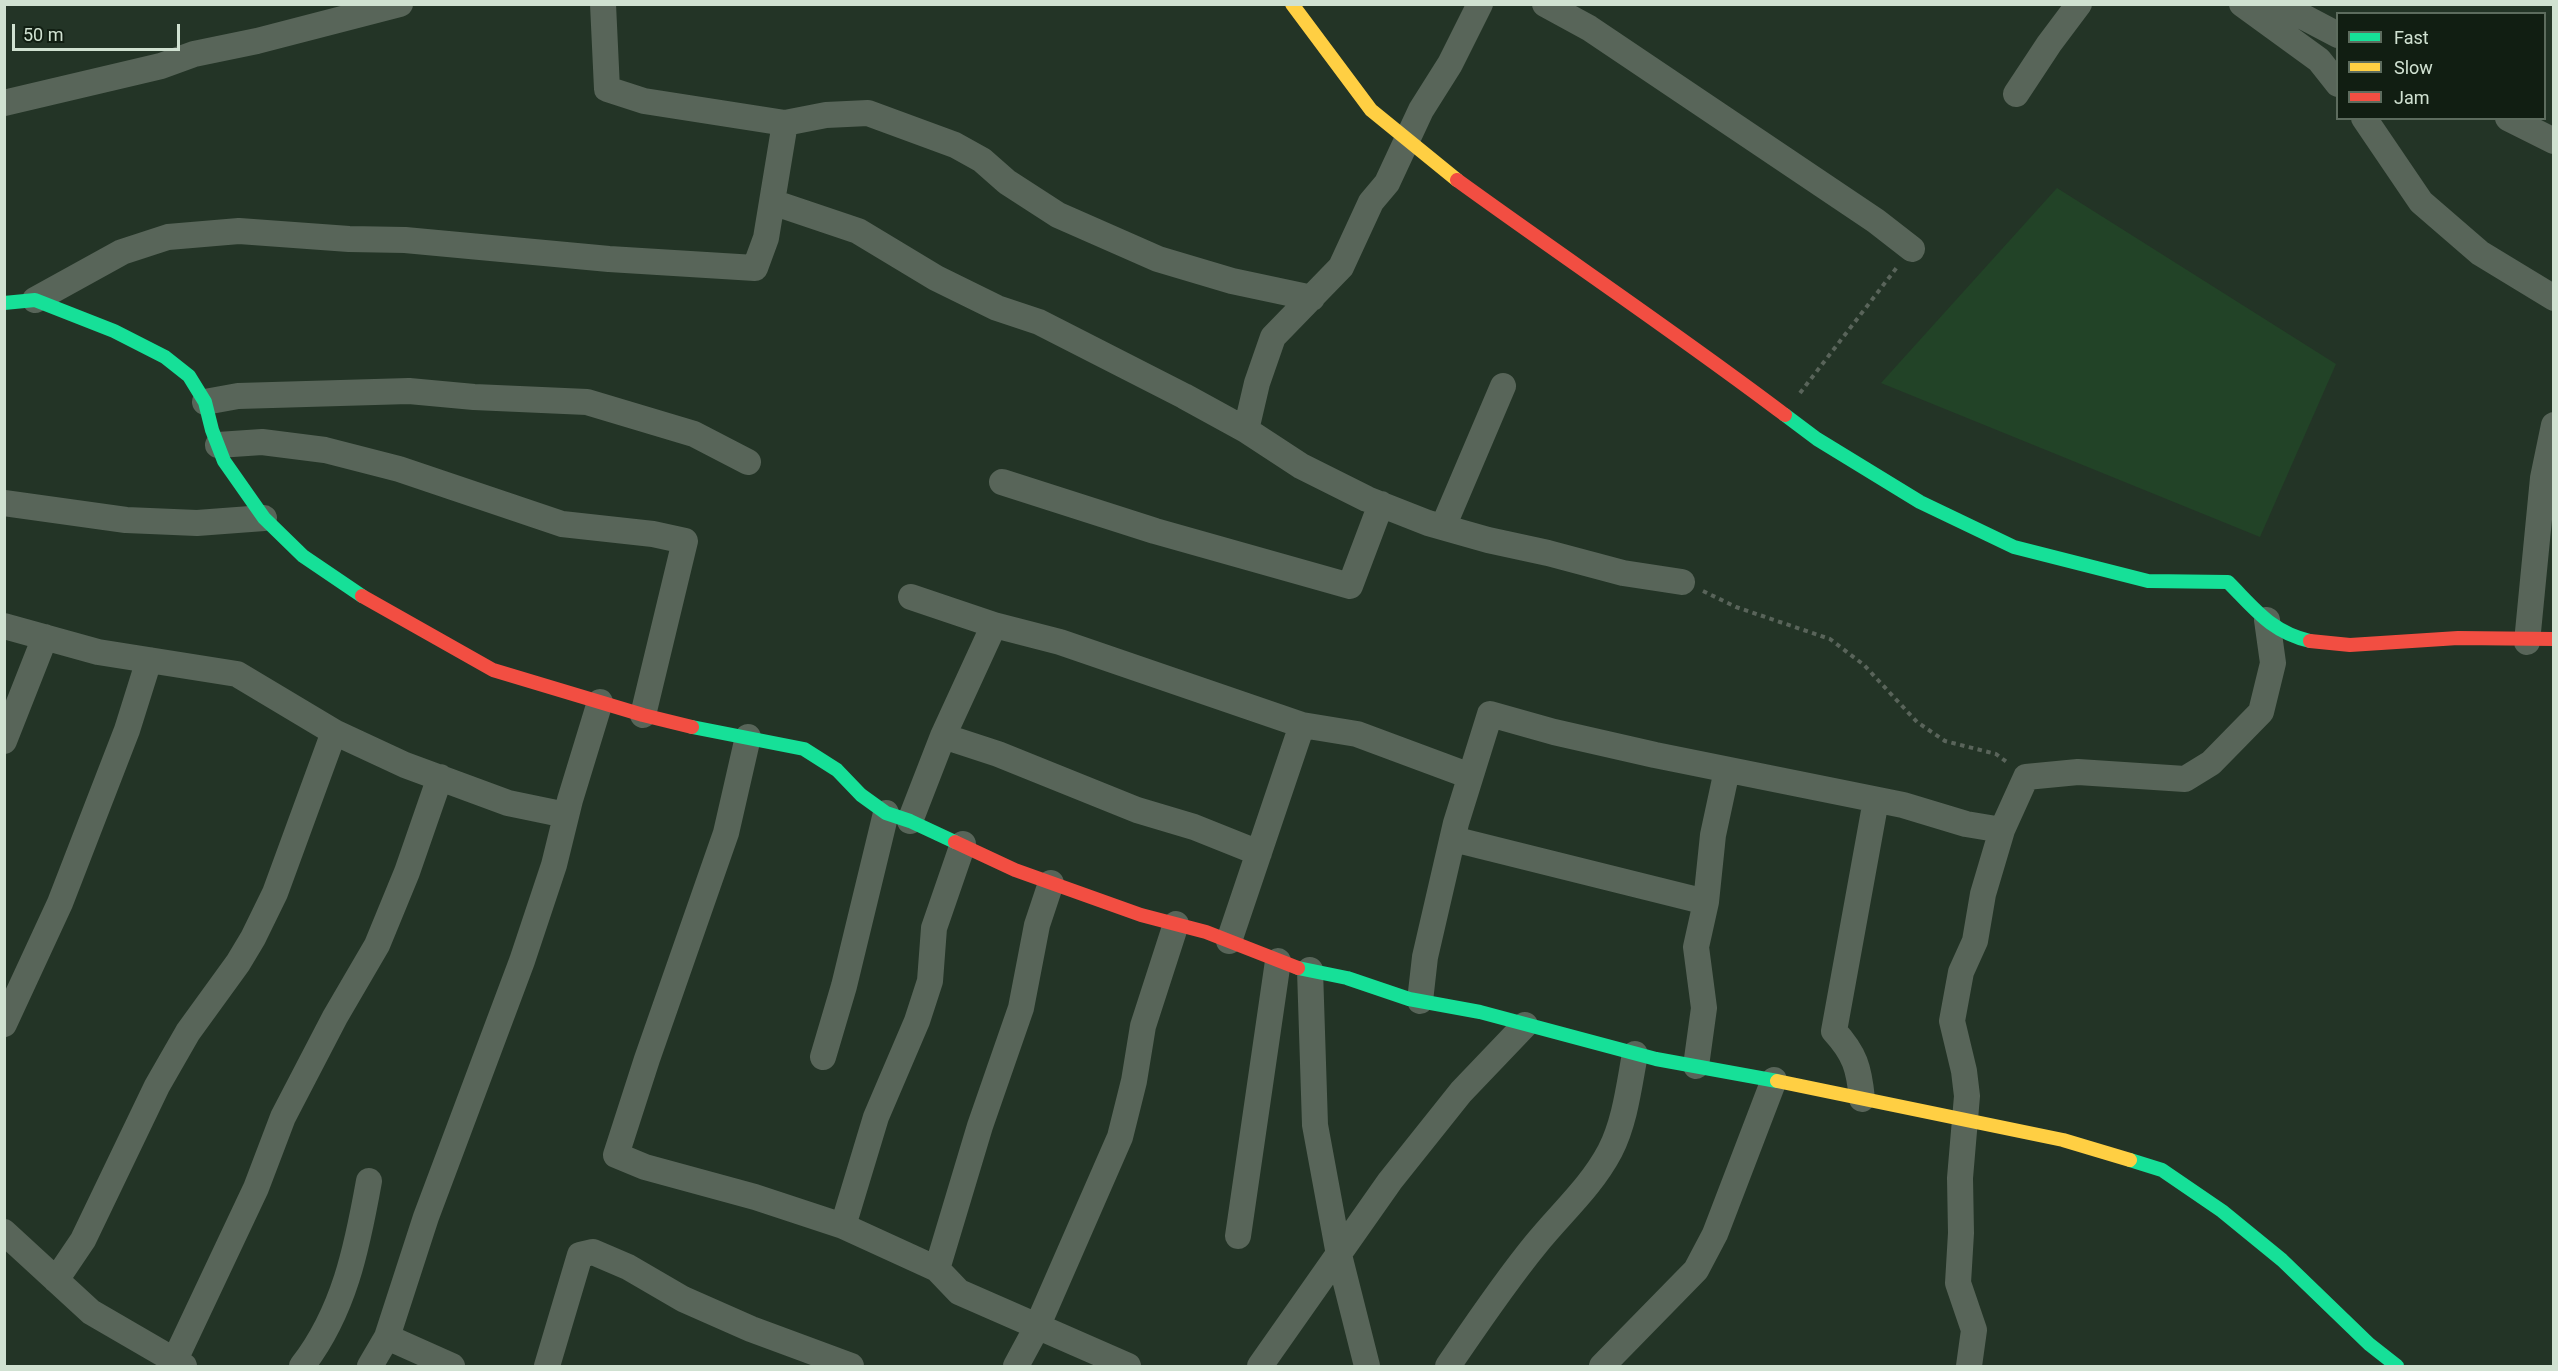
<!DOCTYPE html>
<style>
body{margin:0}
#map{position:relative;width:2558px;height:1371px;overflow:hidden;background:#233426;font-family:Roboto,sans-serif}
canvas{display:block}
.frame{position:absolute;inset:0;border:6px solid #d0e1d1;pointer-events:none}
.legend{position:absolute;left:2336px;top:12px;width:210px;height:108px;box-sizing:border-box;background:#111e12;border:2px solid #5d6c5e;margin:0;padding:8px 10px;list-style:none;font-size:18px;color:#d0e1d1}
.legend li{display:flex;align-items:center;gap:12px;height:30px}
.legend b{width:30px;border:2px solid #5d6c5e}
.scale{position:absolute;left:12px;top:24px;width:168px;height:27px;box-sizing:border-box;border:3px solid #d0e1d1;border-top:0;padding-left:8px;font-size:18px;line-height:21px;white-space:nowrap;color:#d0e1d1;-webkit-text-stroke:4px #111e12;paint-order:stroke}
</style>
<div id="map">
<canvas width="2558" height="1371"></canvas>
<div class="frame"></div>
<ul class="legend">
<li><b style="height:8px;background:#16e098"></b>Fast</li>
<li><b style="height:8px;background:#ffcf43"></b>Slow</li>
<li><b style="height:8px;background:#f24e42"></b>Jam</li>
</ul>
<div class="scale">50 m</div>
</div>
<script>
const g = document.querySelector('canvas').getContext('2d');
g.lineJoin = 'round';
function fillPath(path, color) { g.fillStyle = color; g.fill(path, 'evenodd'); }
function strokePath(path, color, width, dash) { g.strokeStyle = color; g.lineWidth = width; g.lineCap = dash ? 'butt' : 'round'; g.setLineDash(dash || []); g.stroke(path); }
const built = new Path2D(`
 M2057 188 2336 364 2260 537 1881 383Z`);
const path = new Path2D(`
 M1800 393 1898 266
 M1703 591 1736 607 1830 639 1864 665 1917 722 1945 741 1996 754 2008 763`);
const street = new Path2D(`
 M603 4 607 89 644 101 785 123 826 115 868 113 955 145 982 160 1007 182 1058 215 1158 259 1232 281 1312 298
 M1545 4 1589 28 1876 221 1912 249
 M2242 4 2319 60 2338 84
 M2279 4 2338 35
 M2016 94 2049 44 2079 4
 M4 103 161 66 194 54 257 41 400 4
 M2364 118 2421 202 2480 253 2554 298
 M2508 118 2554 141
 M772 202 858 231 936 278 997 308 1039 322 1184 396 1246 430 1301 466 1367 499 1428 523 1488 540 1548 553 1623 573 1682 582
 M35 300 122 252 168 237 239 231 349 239 405 240 609 259 755 268 766 238 785 123
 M205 402 238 396 409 391 474 397 587 402 694 434 748 462
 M1246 430 1257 383 1273 337 1341 267 1371 202 1387 183 1421 110 1450 64 1480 4
 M218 445 262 442 325 450 399 469 562 524 653 534 685 541 643 715
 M1002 482 1155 531 1350 586 1381 504
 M4 503 126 520 197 523 264 518
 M1443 527 1503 386
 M911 597 994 625 1060 642 1302 725 1357 734 1470 776
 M4 626 98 652 237 674 334 732 405 765 508 803 566 815
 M2527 642 2543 478 2554 425
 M943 736 998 754 1137 810 1194 827 1259 853
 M748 737 726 833 647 1059 616 1155 645 1167 755 1197 843 1226 937 1269 959 1292 1128 1366
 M4 741 45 637
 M910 821 943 736 994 625
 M1453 839 1706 902
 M1229 941 1302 725
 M1310 970 1315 1125 1339 1255 1367 1366
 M1420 1001 1425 957 1456 823 1490 714 1554 732 1655 755 1903 805 1966 824 2002 830
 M4 1024 60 903 127 730 149 660
 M823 1057 844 986 886 813
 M1696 1066 1704 1008 1696 947 1706 902 1713 835 1727 770
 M1862 1099C1859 1068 1855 1054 1834 1031L1876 800
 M843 1226 876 1117 917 1021 930 981 934 928 963 844
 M4 1232 91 1312 184 1366
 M1238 1236 1278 961
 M937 1269 980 1126 1021 1008 1037 925 1051 883
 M56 1280 83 1240 157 1086 188 1032 238 963 253 938 275 893 334 732
 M387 1337 452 1366
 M172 1366 256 1188 283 1117 335 1017 377 945 407 872 440 777
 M302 1366C344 1312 357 1248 369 1181
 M370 1366 387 1337 426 1217 522 961 554 865 570 800 600 702
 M547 1366 580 1255 593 1252 628 1267 683 1299 751 1329 851 1366
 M1016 1366 1037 1327 1120 1137 1134 1081 1143 1026 1176 924
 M1260 1366 1390 1181 1461 1092 1525 1025
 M1448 1366C1476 1325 1504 1283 1536 1244 1561 1213 1591 1187 1610 1151 1625 1122 1629 1086 1635 1054
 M1602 1366 1696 1270 1715 1234 1774 1080
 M1969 1366 1974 1330 1958 1283 1961 1233 1960 1178 1967 1096 1964 1071 1952 1021 1961 972 1975 941 1983 894 2002 830 2026 777 2078 772 2185 779 2211 763 2261 712 2273 663 2267 620`);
const fast = new Path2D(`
 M4 303 35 300 114 331 165 357 189 376 205 402 212 430 224 461 264 518 303 556 362 596
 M1785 415 1817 439 1920 502 2014 547 2148 581 2228 582C2255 609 2271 632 2310 641
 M692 727 804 749 837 770 861 795 886 813 910 821 955 842
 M1298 968 1347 978 1409 999 1480 1012 1656 1059 1777 1081
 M2130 1160 2162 1170 2222 1211 2282 1260 2369 1344 2397 1366`);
const slow = new Path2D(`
 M1292 4 1371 110 1457 180
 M1777 1081 2063 1140 2130 1160`);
const jam = new Path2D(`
 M1457 180C1566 259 1678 334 1785 415
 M362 596 493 670 643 715 692 727
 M2310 641 2350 645 2458 638 2554 639
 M955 842 1015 870 1141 915 1206 932 1298 968`);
fillPath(built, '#224327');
strokePath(path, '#59645a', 4, [4.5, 4.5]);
strokePath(street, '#586559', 26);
strokePath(fast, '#16e098', 14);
strokePath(slow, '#ffcf43', 14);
strokePath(jam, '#f24e42', 14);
</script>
